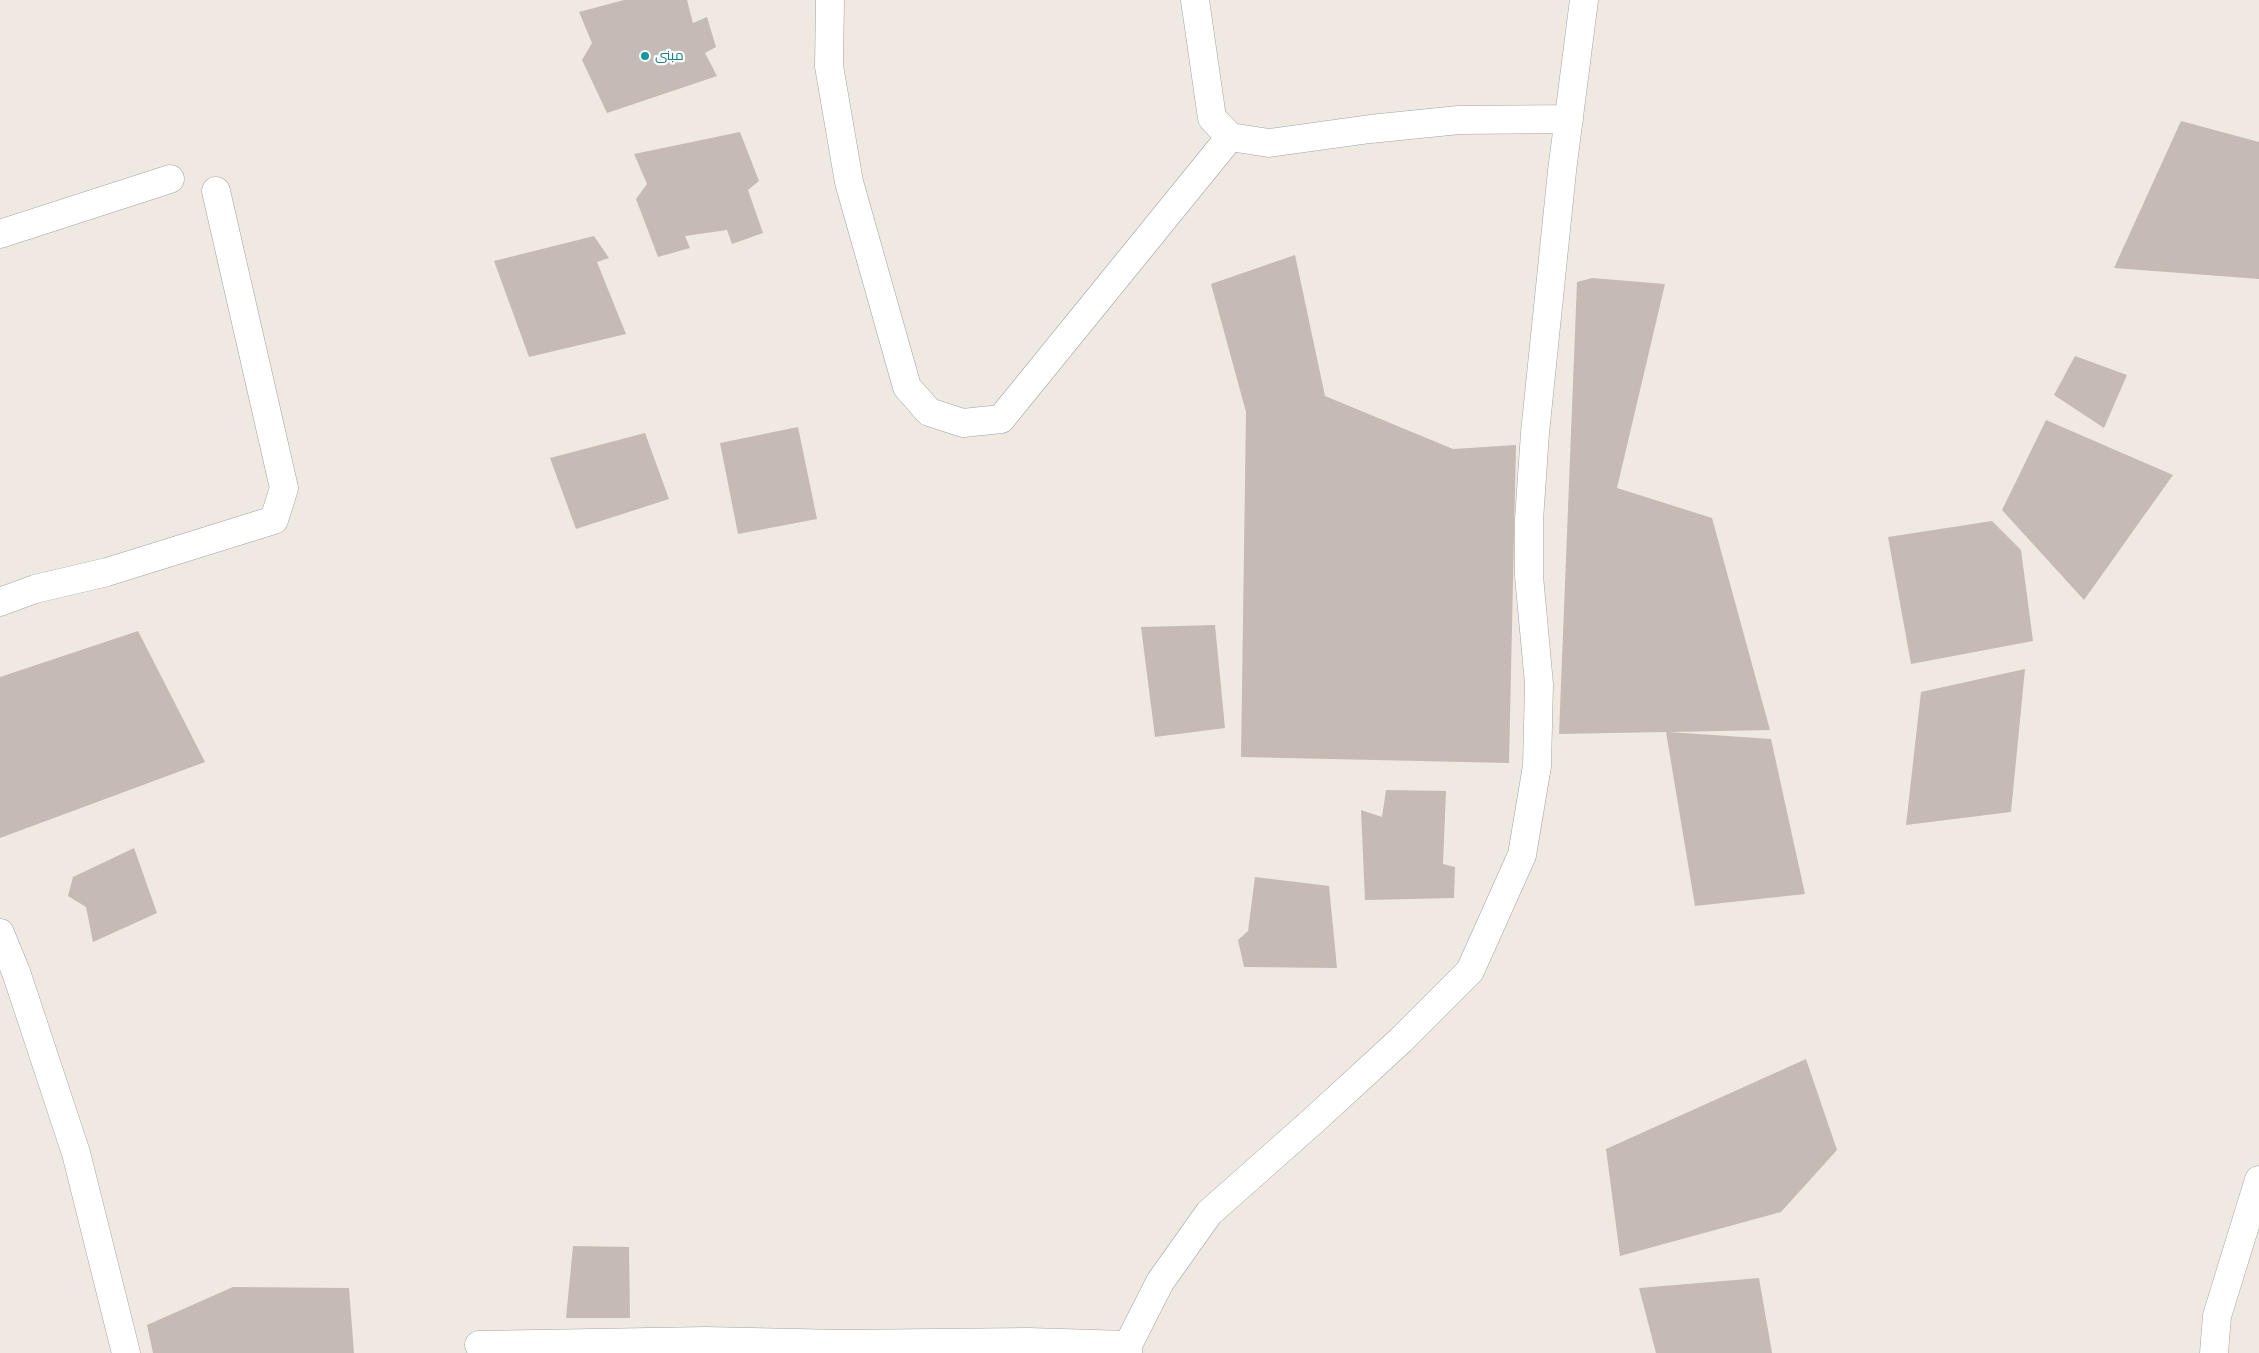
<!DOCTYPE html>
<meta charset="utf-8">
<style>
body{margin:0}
canvas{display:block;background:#efe9e1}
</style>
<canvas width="2259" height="1353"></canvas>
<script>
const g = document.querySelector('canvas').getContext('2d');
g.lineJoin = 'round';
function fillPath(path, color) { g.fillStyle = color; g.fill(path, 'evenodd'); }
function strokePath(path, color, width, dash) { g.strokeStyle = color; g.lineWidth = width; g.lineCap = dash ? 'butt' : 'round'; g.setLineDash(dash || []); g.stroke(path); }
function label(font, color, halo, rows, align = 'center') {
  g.font = font + ' Cabin,Cairo,sans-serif'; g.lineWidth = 4.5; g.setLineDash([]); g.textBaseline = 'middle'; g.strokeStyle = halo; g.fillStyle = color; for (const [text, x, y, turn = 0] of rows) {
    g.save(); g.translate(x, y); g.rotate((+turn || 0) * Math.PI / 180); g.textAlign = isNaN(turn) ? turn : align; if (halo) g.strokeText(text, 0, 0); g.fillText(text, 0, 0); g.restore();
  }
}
const building = new Path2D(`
 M624 0H687L693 23 707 17 716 47 705 53 717 76 607 113 582 60 592 43 579 12Z
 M2181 121 2259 142V279L2114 268Z
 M740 132 759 181 748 190 763 233 732 244 727 230 685 236 690 248 658 257 636 199 647 184 634 154Z
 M594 236 609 258 597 262 626 334 529 357 494 261Z
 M1295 255 1325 396 1453 449 1516 445 1509 763 1241 757 1246 412 1211 284Z
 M1592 278 1665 284 1617 488 1712 518 1770 730 1669 732 1771 739 1805 894 1695 906 1666 732 1559 734 1577 282Z
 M2075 356 2127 375 2104 428 2054 395Z
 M2046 420 2173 475 2084 600 2002 510Z
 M798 427 817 519 738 534 720 443Z
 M645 433 669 499 576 529 550 458Z
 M1992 521 2021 550 2033 641 1911 664 1888 537Z
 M1215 625 1225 728 1155 737 1141 627Z
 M138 631 205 762 0 838V677Z
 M2025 669 2011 812 1906 825 1921 692Z
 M1386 790 1446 791 1443 864 1455 867 1454 898 1365 900 1361 810 1382 817Z
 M134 848 157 913 93 942 86 907 68 896 73 877Z
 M1255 877 1329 886 1337 968 1244 967 1238 940 1248 931Z
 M1806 1059 1837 1150 1781 1212 1620 1256 1606 1149Z
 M573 1246 629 1247 630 1318H566Z
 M1759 1278 1772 1353H1656L1639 1288Z
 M233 1287 349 1288 354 1353H153L147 1325Z`);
const street = new Path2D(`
 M830 0 829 66 849 182 907 387 929 412 963 423 1001 419 1230 137
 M1195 0 1212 118 1230 137 1269 143 1370 129 1459 120 1569 119
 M0 234 170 179
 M0 602 35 589 107 572 274 520 284 488 216 191
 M0 933 16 972 76 1153 126 1353
 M479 1345 706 1341 842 1344 1028 1342 1128 1345
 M1128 1353V1345L1160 1282 1209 1213 1314 1120 1401 1040 1470 971 1522 855 1537 766 1539 684 1529 576V520L1535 433 1562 171 1584 0
 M2214 1353 2217 1316 2259 1180`);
const markers = [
 [645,56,5,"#0f9aa8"]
];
const cultureNames = [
 ["مبنى",655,56]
];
fillPath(building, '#c6bbb4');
strokePath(street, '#a3a3a3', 29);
strokePath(street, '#fff', 28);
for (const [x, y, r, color] of markers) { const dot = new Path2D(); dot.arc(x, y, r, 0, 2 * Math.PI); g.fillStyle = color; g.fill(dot); strokePath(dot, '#fff', 2); }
label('14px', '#0d838f', '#fff', cultureNames, 'left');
</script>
